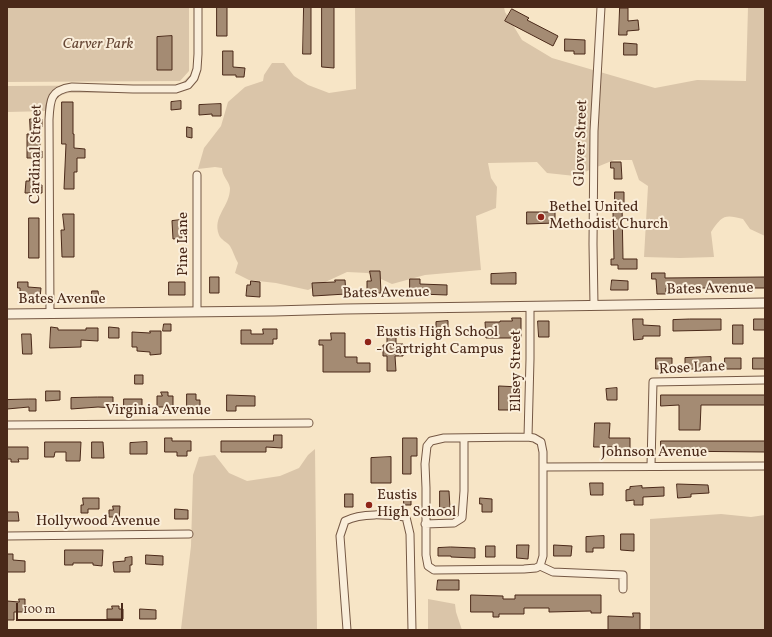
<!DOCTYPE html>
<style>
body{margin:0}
#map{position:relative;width:772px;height:637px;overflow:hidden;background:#f7e5c6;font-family:Vollkorn,serif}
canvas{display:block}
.frame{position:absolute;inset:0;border:8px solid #4a2919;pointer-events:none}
.scale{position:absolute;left:16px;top:603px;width:107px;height:18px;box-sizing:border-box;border:2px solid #4a2919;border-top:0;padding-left:5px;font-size:12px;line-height:14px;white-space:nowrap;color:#4a2919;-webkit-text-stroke:3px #faeeda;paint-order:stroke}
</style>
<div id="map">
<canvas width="772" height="637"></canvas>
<div class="frame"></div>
<div class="scale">100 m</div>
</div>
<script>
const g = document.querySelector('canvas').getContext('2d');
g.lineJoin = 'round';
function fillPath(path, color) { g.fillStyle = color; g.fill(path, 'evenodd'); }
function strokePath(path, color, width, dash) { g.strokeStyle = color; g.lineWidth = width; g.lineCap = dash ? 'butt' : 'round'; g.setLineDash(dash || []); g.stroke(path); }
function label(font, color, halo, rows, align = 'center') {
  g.font = font + ' Vollkorn,serif'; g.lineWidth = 4; g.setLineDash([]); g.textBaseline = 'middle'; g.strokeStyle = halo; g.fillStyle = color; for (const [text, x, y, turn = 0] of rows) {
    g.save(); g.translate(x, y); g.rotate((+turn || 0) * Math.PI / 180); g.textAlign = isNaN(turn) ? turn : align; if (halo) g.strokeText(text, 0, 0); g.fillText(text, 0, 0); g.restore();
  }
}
const green = new Path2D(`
 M7 7H189V71L180 81 7 82Z
 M355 7H504L505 12 522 40 552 58 655 88 697 80 746 81 748 7H765V236L750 229 743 219C724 214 722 216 711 232L714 257 680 258 644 257 648 186 639 180 632 160H614L575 176 547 173 537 162 488 163 491 178 497 187 496 208 476 216 481 270 425 275 392 284 368 273 347 272 308 290 276 283 249 280 235 273 238 263C235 258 233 251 230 246 227 242 221 240 219 235 212 216 230 207 230 188 229 181 222 176 222 168L215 167 198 169 204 148 221 126 228 102 245 87 263 81 264 75 272 63H284L294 76 308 85 329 93 356 89Z
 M192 73V76L181 88 158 93H68L56 97 50 111 7 112V86L180 85Z
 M315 449 317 630H185L181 629 191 546 193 475 199 457 215 455 229 473 247 481 280 476 299 468 308 455Z
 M721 514 751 517 765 515V630H650V519Z
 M428 599 455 604 456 612 462 630H428Z`);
const building = new Path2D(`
 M217 7H227V36H217Z
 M304 7H311V54H303Z
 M322 7H334V68L322 67Z
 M620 8H628V21L638 20 639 30 627 31V35H619Z
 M512 9 529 18 527 20 558 36 553 46 505 21Z
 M172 36V70H157V37Z
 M565 39 585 40V54H574V51H565Z
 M624 43 637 44V55H624Z
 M223 51H233V67L245 68 244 77H236V75H223Z
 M181 101V109L171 110V102Z
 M62 102H73V134H74V148L85 149V158H77V172H74V189H64L66 144H62Z
 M221 104V116H212V114L199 115V105Z
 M30 119H42V127H40V151H42V158H27V134H30Z
 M187 127 192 128V138L187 137Z
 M611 162H621L622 179H614V168H611Z
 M30 169H39V185H42V193H25L26 181H29Z
 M615 192H624V205H622L623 259H637V269H618V265H611V259H614L613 212H614Z
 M527 212H555V223L527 224Z
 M63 214H74V257H62L61 230H64Z
 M29 218H39V258H29Z
 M181 220 182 238 173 239 172 221Z
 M370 271H380L381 293H367V281H371Z
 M516 273V284H491V274Z
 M652 273H665V278L765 277V288H666V294H657L656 279H652Z
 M210 277H219V293H210Z
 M410 279H420V284L447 285V295L420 294V297L410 296Z
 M335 280H345L346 294 313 296 312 283 335 282Z
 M612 280 628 281V290H611Z
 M251 281 260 282V297L246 296 247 285H250Z
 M18 282H28V287L41 288 40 298 20 297V288H18Z
 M169 282H185V295H169Z
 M92 291H98L99 299 92 300Z
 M512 318H521V338H486L485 322H500V321H512Z
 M633 319H643V325L660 326V336H643V339L634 340Z
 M690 319H721V330L673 331V320Z
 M754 319H765V330H754Z
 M448 321V334H436V322Z
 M538 321H549V337H539Z
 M164 324H171V331H163Z
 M733 325H743V344H733Z
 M51 327 58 328V330H86V328H98V341L81 340V347L50 348Z
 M109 327 119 328V338H109Z
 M263 329H277V339H273V344H241V330H251V334H263Z
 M150 331H161V354L150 355V352L137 351V347H132V332L150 333Z
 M331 333H345V357H357V363H370V372H323V345H319V340H331Z
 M22 334H31L32 354H23Z
 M396 336V344H403V356H395L396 371H387V356H383V345H387V337Z
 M711 357V369H685V358Z
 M656 358H672V369H656Z
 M725 358H741V369H725Z
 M753 358H765V369H753Z
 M135 375H143V384H135Z
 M499 386 520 387 519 399H517V410H499Z
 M617 388V400H607L606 389Z
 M46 391H60V400L46 401Z
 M161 392H168V396H173V407H157V396H162Z
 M187 394H196V400H200V410H187Z
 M227 395 255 396V406H236V411H227Z
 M661 395H765V405H701L700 430H679V405L661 406Z
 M98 397H113V408L98 407 71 409V398Z
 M29 399H36V411H29V407L7 409V400Z
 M124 399H142V409H124Z
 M595 423H610L609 438H630V450H617V447H594Z
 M274 435H282V448L266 447V452H221V441H273Z
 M165 438H172V441H191V451H187V456H177V452H165Z
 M403 438H417V456H411V474H403Z
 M661 441H765V452L661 451Z
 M45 442H81L80 461H66V452H55L54 457H45Z
 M92 442H103L104 458H92Z
 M147 442V454H130V443Z
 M7 447H28V459H18L19 462H11V459H7Z
 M391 457V483H371V458Z
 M590 483H603V495H591Z
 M677 484 708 485 709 493 691 494V497L678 498Z
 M642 486V488L664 487V496L643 497V505H634V500L626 501V490L630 489V487Z
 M440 491H449L450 508H440Z
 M345 494H353V507H345Z
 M404 497H411V505H404Z
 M83 498H99V509H88V513H81V505H83Z
 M480 498 492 499V512H482V504H480Z
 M113 506H120L119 521H113V517H109V510H113Z
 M175 509 188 510V519H175Z
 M7 512H18L19 521H7Z
 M621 534H634V551L621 550Z
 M604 536V548H593V552H586V537Z
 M517 545H529L528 559 517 558Z
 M554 545 572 546 571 556H554Z
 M486 546H495V557H486Z
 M451 547 475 548V558L451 557V556H438V548Z
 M65 550H103L102 566 93 565V563H73V565H65Z
 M7 554H13V560L25 561V572H7Z
 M146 555 163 556V565L146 564Z
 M132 557V565H130V572H114L113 562 125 561V558Z
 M438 580H459V590H437Z
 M471 595 503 596V599H515V595H601V613H591V611L549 612V608H524V614H499V617H493V612H471Z
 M19 599H25V612H14V620H7V601L19 602Z
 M112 606H119V609H123V619H107V609H112Z
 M140 609 156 610V619H140Z
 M633 613H640V630H608V616L633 617Z`);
const minor = new Path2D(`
 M197 175V312
 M594 305 593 244 594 131 601 7
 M50 314 49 120C50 100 50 90 72 87L133 89H176L188 85 194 78 197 69 198 54V7
 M7 425 309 423
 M528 437 530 359V306
 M651 465 653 382 765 380
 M543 467 765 466
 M425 524 454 523 462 518 464 491V439
 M7 536 189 534
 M540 566 543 556V452L541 442 534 438 528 437 444 438 431 441 427 446 425 464 426 488V555L428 566 434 570 524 569 536 568 540 566 553 572 623 575V589
 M347 630 340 536 345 521C362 512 388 515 406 517L410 534 412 630`);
const tertiary = new Path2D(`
 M7 314 274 311 344 309 765 303`);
const markers = [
 [541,217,4,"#8f2418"],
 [368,342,4,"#8f2418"],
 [369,505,4,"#8f2418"]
];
const parkNames = [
 ["Carver Park",98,45]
];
const streetNames = [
 ["Glover Street",582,143,-88],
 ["Cardinal Street",37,154,-89],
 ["Pine Lane",184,244,-90],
 ["Bates Avenue",710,290,-1],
 ["Bates Avenue",386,294,-1],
 ["Bates Avenue",62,300],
 ["Rose Lane",692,369,-3],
 ["Ellsey Street",517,371,-90],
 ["Virginia Avenue",158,411],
 ["Johnson Avenue",654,453],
 ["Hollywood Avenue",98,522]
];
const poiNames = [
 ["Bethel United",549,208],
 ["Methodist Church",549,225],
 ["Eustis High School",376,333],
 ["- Cartright Campus",376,350],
 ["Eustis",377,496],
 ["High School",377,513]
];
fillPath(green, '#dac5a9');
fillPath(building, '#a48b73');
strokePath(building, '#4a2919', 1);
strokePath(minor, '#755844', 9);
strokePath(tertiary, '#755844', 11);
strokePath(minor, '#faeeda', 7);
strokePath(tertiary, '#faeeda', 9);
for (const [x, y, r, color] of markers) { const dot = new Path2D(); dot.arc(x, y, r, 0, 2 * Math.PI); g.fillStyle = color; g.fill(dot); strokePath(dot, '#faeeda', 1.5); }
label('italic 15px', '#674836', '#faeeda', parkNames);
label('15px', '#4a2919', '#faeeda', streetNames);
label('15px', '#4a2919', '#faeeda', poiNames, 'left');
</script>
